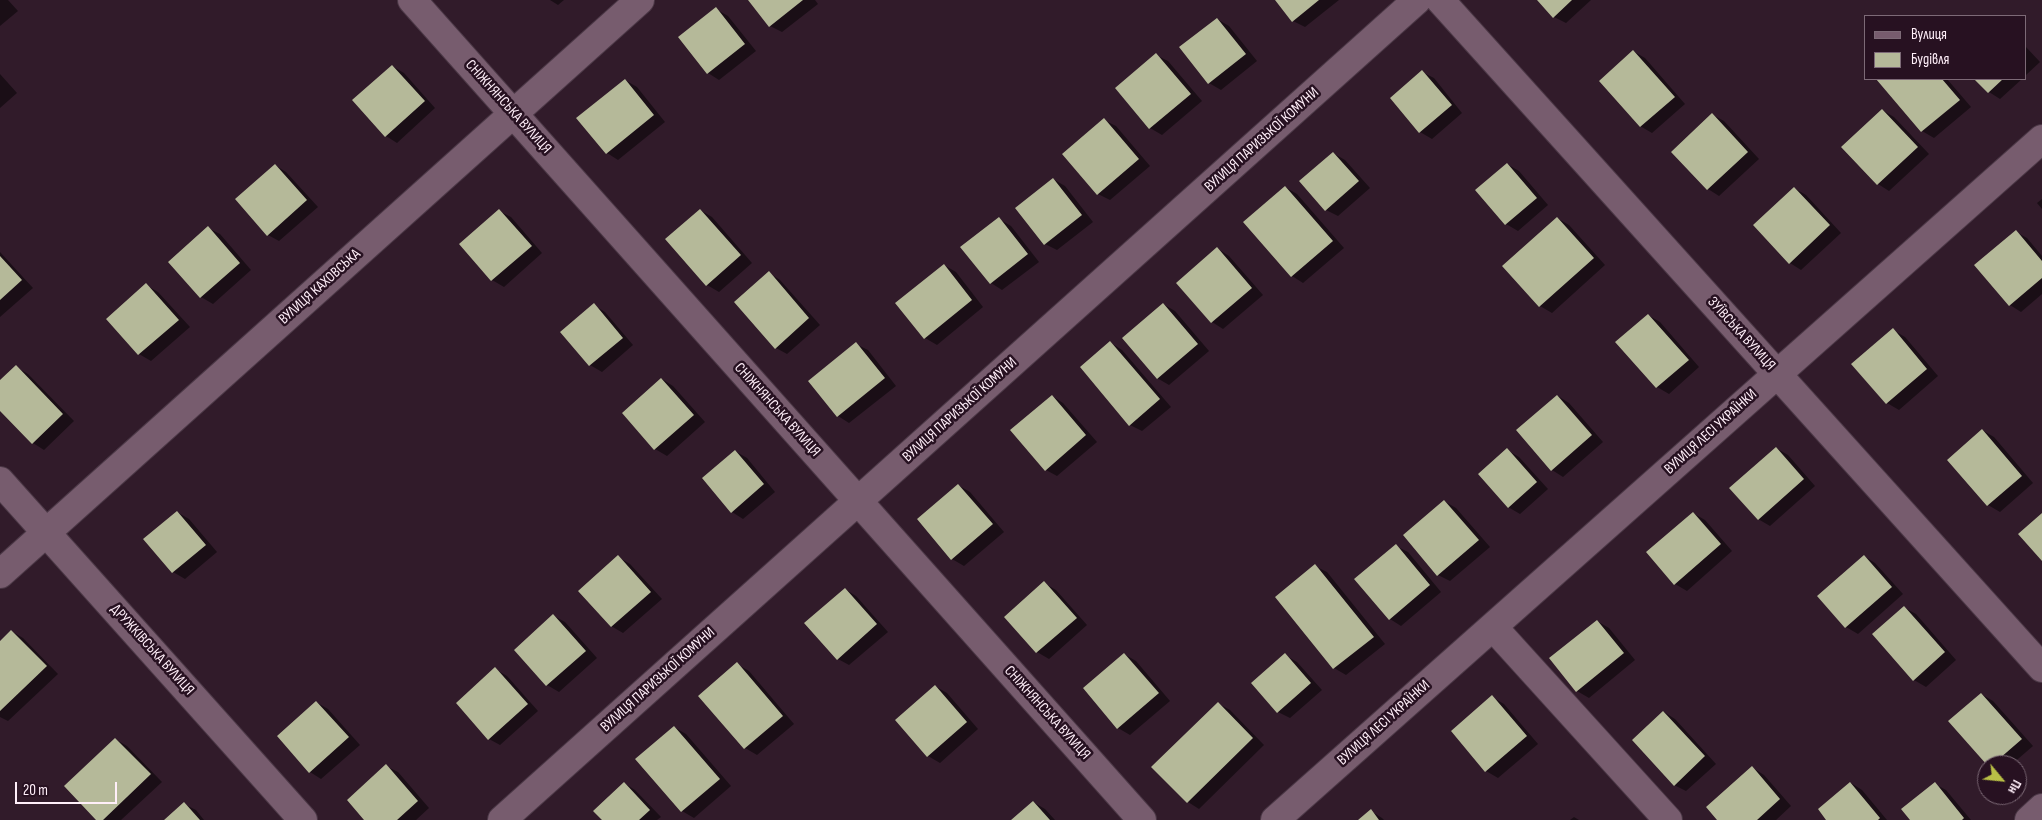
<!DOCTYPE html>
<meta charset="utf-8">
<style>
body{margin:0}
#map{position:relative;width:2042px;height:820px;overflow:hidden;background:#311b2a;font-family:"Sofia Sans Condensed",sans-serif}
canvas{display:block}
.legend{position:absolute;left:1864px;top:15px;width:162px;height:65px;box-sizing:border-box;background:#271121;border:1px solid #7d6a77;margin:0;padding:6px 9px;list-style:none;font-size:15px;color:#ffeff9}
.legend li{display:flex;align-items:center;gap:10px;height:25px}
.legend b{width:25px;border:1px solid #7d6a77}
.north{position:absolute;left:1977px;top:755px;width:50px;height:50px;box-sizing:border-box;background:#271121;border:1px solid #7d6a77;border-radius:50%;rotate:118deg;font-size:14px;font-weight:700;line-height:20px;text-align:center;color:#ffeff9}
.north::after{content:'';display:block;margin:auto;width:18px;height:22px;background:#b9c046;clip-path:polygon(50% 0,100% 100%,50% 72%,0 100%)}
.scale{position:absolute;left:15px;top:782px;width:102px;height:22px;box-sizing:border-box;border:2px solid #ffeff9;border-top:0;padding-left:6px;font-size:15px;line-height:18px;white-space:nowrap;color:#ffeff9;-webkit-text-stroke:4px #271121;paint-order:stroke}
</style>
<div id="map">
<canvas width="2042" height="820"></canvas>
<ul class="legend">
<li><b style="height:6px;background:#775c6e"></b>Вулиця</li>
<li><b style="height:14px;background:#b5b999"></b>Будівля</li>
</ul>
<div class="north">Пн</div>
<div class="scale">20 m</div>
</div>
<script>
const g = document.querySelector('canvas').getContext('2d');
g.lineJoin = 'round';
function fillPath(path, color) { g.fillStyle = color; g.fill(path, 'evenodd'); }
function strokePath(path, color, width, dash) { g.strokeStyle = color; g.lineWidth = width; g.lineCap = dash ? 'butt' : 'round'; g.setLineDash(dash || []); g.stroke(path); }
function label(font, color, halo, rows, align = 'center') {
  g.font = font + ' "Sofia Sans Condensed",sans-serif'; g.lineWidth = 5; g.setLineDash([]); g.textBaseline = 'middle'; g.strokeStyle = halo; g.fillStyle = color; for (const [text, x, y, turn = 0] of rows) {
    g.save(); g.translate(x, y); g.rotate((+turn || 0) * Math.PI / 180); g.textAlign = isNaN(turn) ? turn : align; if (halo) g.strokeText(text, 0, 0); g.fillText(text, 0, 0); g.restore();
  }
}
const shadow = new Path2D(`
 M0 0H8L18 11 0 26Z
 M550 0H564L558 5Z
 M750 0H815L818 4 782 32 770 26Z
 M1277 0H1339L1305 27 1293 21Z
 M1538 0H1591L1566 23 1554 17Z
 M716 9 728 16 756 51 719 80 708 73Z
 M1217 19 1229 26 1257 61 1221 90 1209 83 1181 47Z
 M2026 47 2040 62 2026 75Z
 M1633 51 1645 58 1685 104 1652 133 1640 126Z
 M1156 55 1168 61 1202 101 1162 135 1150 128 1116 89Z
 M392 66 404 73 435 108 397 143 386 136Z
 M1422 72 1434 78 1462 113 1432 139 1420 132Z
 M0 74 17 93 0 108Z
 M1878 79H1947L1971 107 1934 138 1922 131Z
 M1976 79H2022L2000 99 1989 92Z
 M625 80 637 87 665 122 618 160 607 153Z
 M1882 110 1894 117 1929 154 1889 191 1878 184Z
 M1713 115 1724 121 1759 159 1719 196 1708 189 1673 152Z
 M1104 120 1116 126 1150 166 1110 200 1098 194Z
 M1333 153 1345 160 1370 188 1338 216 1326 210Z
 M1507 164 1519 171 1548 205 1518 231 1506 224Z
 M275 165 286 172 318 207 279 241 268 235Z
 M1053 179 1065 186 1093 222 1057 250 1045 244Z
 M1285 187 1297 194 1344 248 1303 283 1292 276Z
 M1794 188 1806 195 1841 233 1801 270 1790 263Z
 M2042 199V209L2037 203Z
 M700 210 712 217 752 263 719 292 707 285 667 239Z
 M499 211 511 217 542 253 504 287 492 280 461 244Z
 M1557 218 1569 225 1605 265 1552 313 1540 306 1504 266Z
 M999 219 1011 226 1039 262 1002 290 991 283Z
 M208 228 220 234 251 270 213 304 201 297 170 262Z
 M2016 232 2027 238 2042 256V294L2021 312 2010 305Z
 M1218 249 1229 256 1263 295 1223 329 1212 322Z
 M0 252 33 288 0 317Z
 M944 265 956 272 983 307 937 345 925 338 897 303Z
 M769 273 780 280 820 325 787 354 776 348Z
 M146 285 158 292 190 327 151 361 139 354 108 319Z
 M1163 304 1175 311 1209 351 1169 385 1157 378Z
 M594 305 605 312 633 345 602 372 590 365 562 332Z
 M1648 315 1660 322 1699 367 1669 394 1657 387 1617 342Z
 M1893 330 1905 337 1938 376 1899 410 1887 403 1853 364Z
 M1111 343 1122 350 1171 407 1142 431 1130 425Z
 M856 344 868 350 896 386 849 423 838 416Z
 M16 367 28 374 74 421 44 450 33 443 0 410V382Z
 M662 379 673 386 705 422 667 456 655 449Z
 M1052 396 1063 403 1097 442 1057 476 1046 470Z
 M1558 396 1569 403 1603 442 1563 477 1552 470Z
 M1982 430 1994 437 2033 483 2000 512 1988 505 1948 460Z
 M1776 448 1788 455 1815 486 1770 526 1758 519Z
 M1507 450 1519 457 1548 489 1520 514 1508 507Z
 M735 451 747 458 775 492 743 519 732 512Z
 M958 485 970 492 1004 532 964 566 952 559Z
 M1444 501 1456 508 1490 547 1450 581 1438 575Z
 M177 512 189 519 217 552 185 579 173 572 145 539Z
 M1693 513 1705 520 1732 551 1687 591 1675 584Z
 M1396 546 1408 552 1441 592 1401 626 1390 619 1356 580Z
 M1864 556 1875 563 1903 594 1858 634 1846 627 1818 596Z
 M618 557 630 564 662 599 623 633 611 626Z
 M1315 566 1327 572 1385 644 1346 675 1334 668 1277 597Z
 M1044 583 1056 590 1087 625 1049 659 1037 652 1006 617Z
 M845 589 856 596 888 632 849 665 838 659Z
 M1905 608 1916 614 1956 660 1926 687 1914 680Z
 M554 616 565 622 597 658 559 692 547 685 516 650Z
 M1597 621 1609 628 1635 660 1589 698 1577 691Z
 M11 631 23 638 58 674 8 721 0 717V642Z
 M1124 654 1136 661 1170 701 1130 735 1118 728Z
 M1285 655 1297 662 1322 690 1290 718 1278 712Z
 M737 664 749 671 794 724 757 755 745 748 700 696Z
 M495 669 507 676 538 711 500 745 489 739Z
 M935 686 947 693 978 729 940 763 928 756Z
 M1981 694 1993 701 2033 746 2011 765H1989Z
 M1492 697 1504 704 1538 744 1498 778 1486 771Z
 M316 702 328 709 360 745 321 779 310 772Z
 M1219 704 1230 710 1264 745 1199 809 1188 802Z
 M1664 712 1675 719 1716 764 1686 791 1674 785Z
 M674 727 686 734 731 786 694 818 682 811 637 759Z
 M115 739 127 746 162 782 121 820H98Z
 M386 766 398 772 429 808 416 820H366Z
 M1753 768 1764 775 1791 806 1776 820H1719Z
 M624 783 635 790 661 817 657 820H604Z
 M1851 783 1862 790 1887 820H1828Z
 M1935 784 1946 790 1971 820H1912Z
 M1033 802 1045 809 1055 820H1012Z
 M184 804 196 810 204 820H166Z
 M1371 811 1382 818 1384 820H1360Z
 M1574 817 1579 820H1570Z`);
const building = new Path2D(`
 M748 0H803L769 27Z
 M1275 0H1319L1292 22Z
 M1537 0H1572L1553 18Z
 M716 7 745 44 707 74 678 37Z
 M1217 18 1246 54 1208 84 1179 47Z
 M1633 50 1675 97 1640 127 1599 81Z
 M1156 53 1191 94 1149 129 1115 88Z
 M392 65 425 101 385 137 352 100Z
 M1422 70 1452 105 1419 133 1390 98Z
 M625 79 654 115 606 154 576 118Z
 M1876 79H1942L1960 100 1921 132Z
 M1974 79H2003L1988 93Z
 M1882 109 1918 147 1877 185 1841 147Z
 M1712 113 1748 152 1707 190 1671 152Z
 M1104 118 1139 159 1097 195 1062 154Z
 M1333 152 1359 181 1325 211 1299 181Z
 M1507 163 1537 198 1505 225 1475 190Z
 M275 164 307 200 267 236 235 199Z
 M1053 178 1082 215 1044 245 1015 208Z
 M1285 186 1333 241 1291 277 1243 222Z
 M1794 187 1830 225 1789 264 1753 225Z
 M499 209 532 246 491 281 459 244Z
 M700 209 741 255 706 286 665 239Z
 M999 217 1028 254 990 284 960 247Z
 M1557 217 1594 258 1539 307 1502 266Z
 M208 226 240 263 200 298 168 262Z
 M2016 230 2042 261V278L2009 306 1974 265Z
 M1217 247 1252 288 1211 323 1176 283Z
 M0 256 22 280 0 300Z
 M944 264 972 300 924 339 895 303Z
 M769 271 809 318 775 349 734 302Z
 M146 283 179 320 138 355 106 319Z
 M594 303 623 338 589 366 560 332Z
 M1163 303 1198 344 1157 379 1122 338Z
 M1648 314 1689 360 1656 388 1615 342Z
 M1893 328 1927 369 1886 404 1851 364Z
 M1110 341 1160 399 1129 426 1080 367Z
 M856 342 885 378 837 417 808 381Z
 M16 365 63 414 32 444 0 411V380Z
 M661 378 694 415 654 450 622 413Z
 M1052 395 1086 435 1045 471 1010 430Z
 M1557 395 1592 435 1551 471 1516 430Z
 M1982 429 2022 476 1987 506 1947 460Z
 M1776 447 1804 479 1758 520 1729 488Z
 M1507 448 1537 482 1508 508 1478 474Z
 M735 450 764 484 731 513 702 478Z
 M958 484 993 524 951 560 917 519Z
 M1444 500 1479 540 1437 576 1403 535Z
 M177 511 206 545 172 573 143 539Z
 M1693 512 1721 544 1674 585 1646 552Z
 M2042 513V561L2018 534Z
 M1396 544 1430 585 1389 620 1354 579Z
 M618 555 651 592 611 627 578 591Z
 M1864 555 1892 587 1845 628 1817 596Z
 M1315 564 1374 637 1333 669 1275 597Z
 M1044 581 1077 618 1036 653 1004 617Z
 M845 588 877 624 837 660 804 623Z
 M1904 606 1945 652 1913 681 1872 634Z
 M553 614 586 651 546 686 514 650Z
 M1597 620 1624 653 1576 692 1549 658Z
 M11 630 47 666 0 711V641Z
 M1124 653 1159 693 1117 729 1083 688Z
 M1285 653 1311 683 1277 713 1251 683Z
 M737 662 783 716 744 749 698 696Z
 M495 667 528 704 488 740 456 703Z
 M935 685 967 722 927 757 895 720Z
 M1981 693 2022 739 1992 765H1987L1948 721Z
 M1492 695 1527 736 1485 772 1451 731Z
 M316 701 349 737 309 773 277 736Z
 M1218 702 1253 738 1187 803 1151 767Z
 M1663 711 1705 756 1674 786 1632 740Z
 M674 726 720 779 681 812 635 759Z
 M115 738 151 774 103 820H96L64 786Z
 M386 764 418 801 397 820H364L347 800Z
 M1752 766 1780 799 1757 820H1717L1706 807Z
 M624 782 650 810 639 820H602L593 811Z
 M1850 782 1880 818 1878 820H1826L1818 809Z
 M1935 782 1964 818 1962 820H1910L1901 809Z
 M1033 801 1050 820H1011Z
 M184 802 200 820H164Z
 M1371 809 1379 820H1358Z`);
const minor = new Path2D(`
 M412 0 1142 820
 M1440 0 2042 668
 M0 481 303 820
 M0 574 640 0
 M1493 627 1668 820
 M502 820 1417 0
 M1275 820 2042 139
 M2029 820 2042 808`);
const streetNames = [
 ["СНІЖНЯНСЬКА ВУЛИЦЯ",508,107,48],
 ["ВУЛИЦЯ ПАРИЗЬКОЇ КОМУНИ",1262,140,-42],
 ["ВУЛИЦЯ КАХОВСЬКА",320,287,-42],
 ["ЗУЇВСЬКА ВУЛИЦЯ",1741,334,48],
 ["СНІЖНЯНСЬКА ВУЛИЦЯ",777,410,48],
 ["ВУЛИЦЯ ПАРИЗЬКОЇ КОМУНИ",960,410,-42],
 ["ВУЛИЦЯ ЛЕСІ УКРАЇНКИ",1711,432,-42],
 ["ДРУЖКІВСЬКА ВУЛИЦЯ",152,650,48],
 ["ВУЛИЦЯ ПАРИЗЬКОЇ КОМУНИ",658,680,-42],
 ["СНІЖНЯНСЬКА ВУЛИЦЯ",1047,713,48],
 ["ВУЛИЦЯ ЛЕСІ УКРАЇНКИ",1384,723,-42]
];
fillPath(shadow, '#0007');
fillPath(building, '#b5b999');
strokePath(minor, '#4b3846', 30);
strokePath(minor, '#775c6e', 28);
label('15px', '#ffeff9', '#271121', streetNames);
</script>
